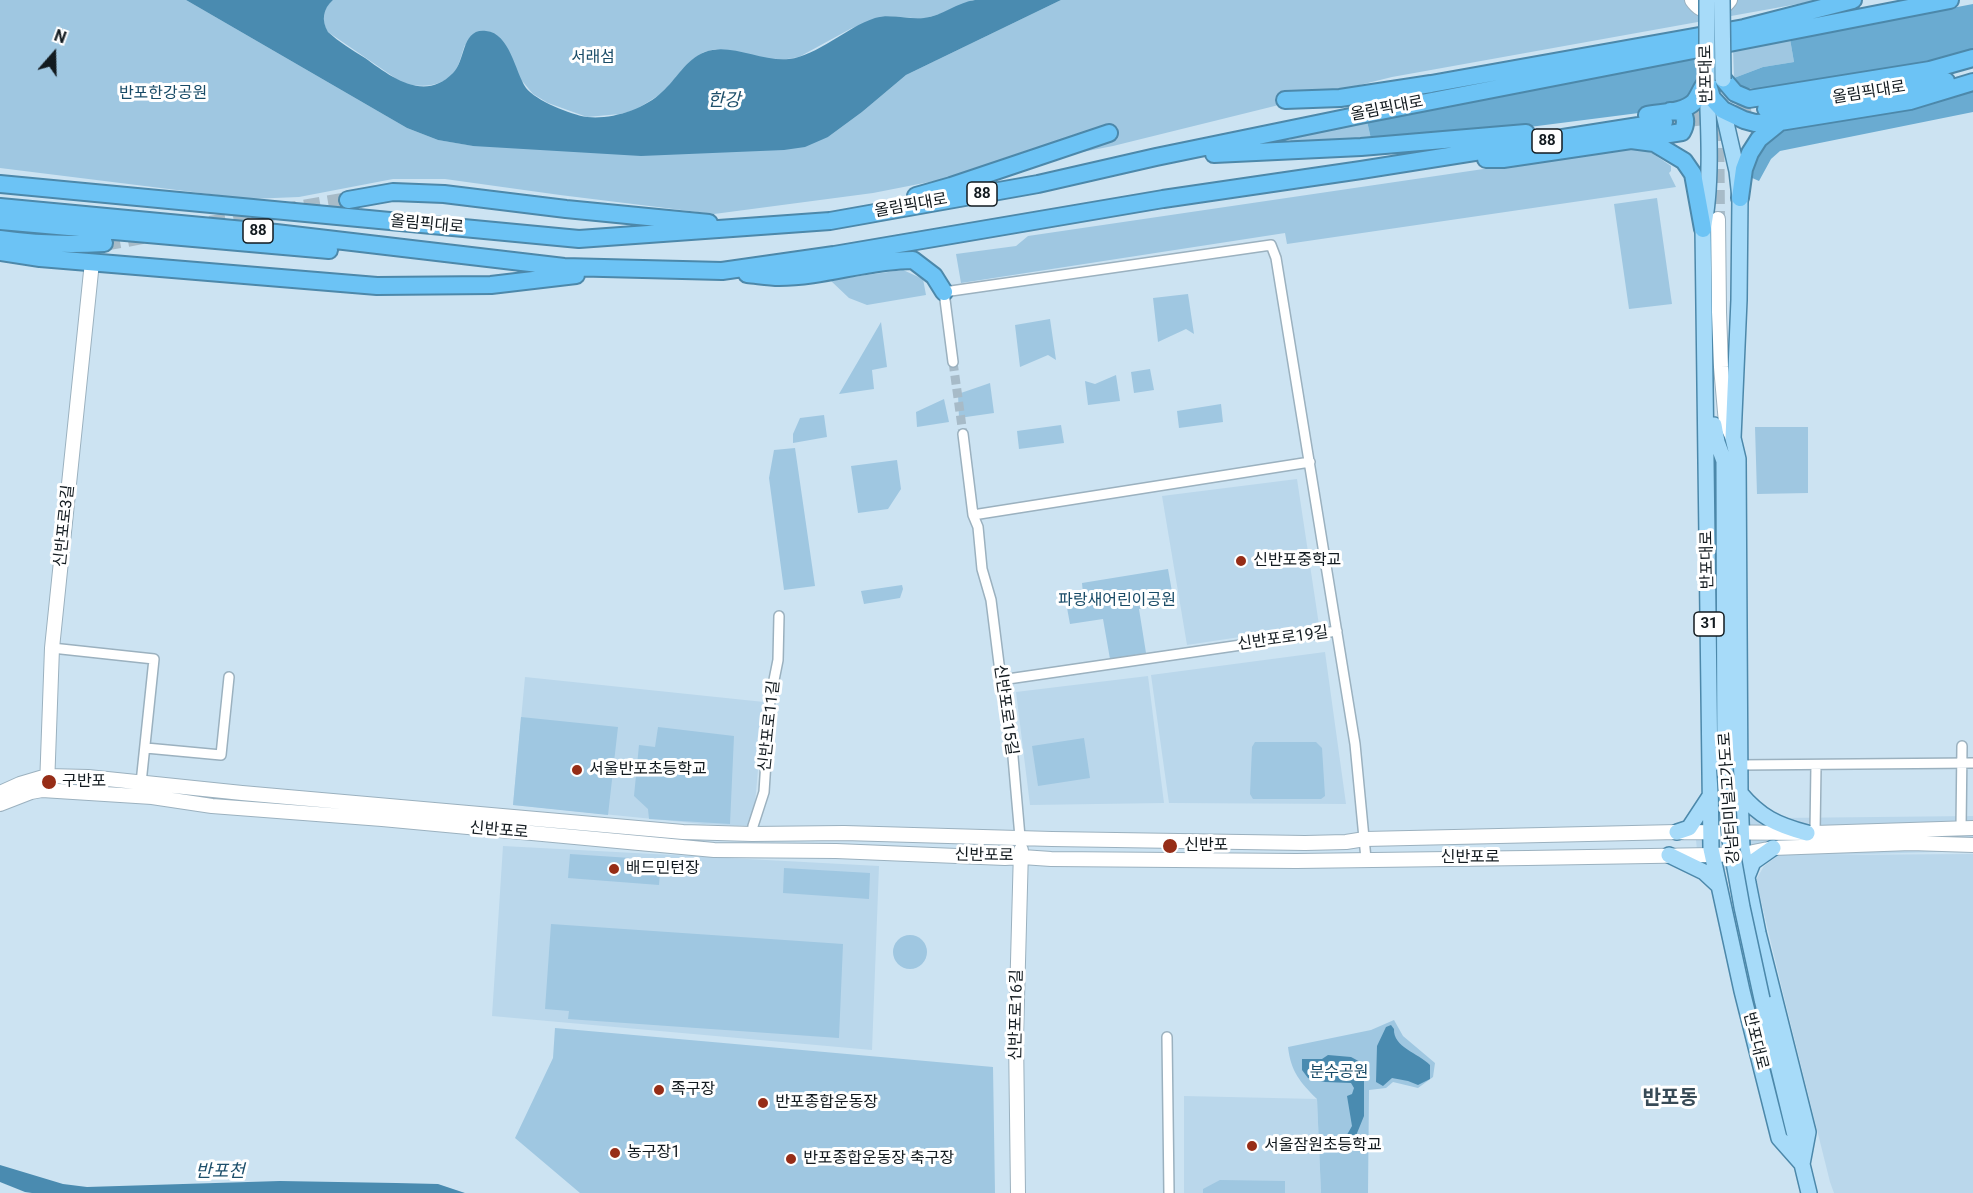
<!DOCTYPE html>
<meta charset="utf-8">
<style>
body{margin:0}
#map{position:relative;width:1973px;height:1193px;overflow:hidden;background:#cce3f2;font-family:Roboto,sans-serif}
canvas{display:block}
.north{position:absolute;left:24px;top:24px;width:60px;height:60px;-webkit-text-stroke:4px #fff;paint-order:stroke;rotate:20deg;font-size:16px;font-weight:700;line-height:24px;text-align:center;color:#121a1f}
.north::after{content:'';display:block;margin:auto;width:21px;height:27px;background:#121a1f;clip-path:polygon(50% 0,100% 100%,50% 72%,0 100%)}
</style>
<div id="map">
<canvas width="1973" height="1193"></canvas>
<div class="north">N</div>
</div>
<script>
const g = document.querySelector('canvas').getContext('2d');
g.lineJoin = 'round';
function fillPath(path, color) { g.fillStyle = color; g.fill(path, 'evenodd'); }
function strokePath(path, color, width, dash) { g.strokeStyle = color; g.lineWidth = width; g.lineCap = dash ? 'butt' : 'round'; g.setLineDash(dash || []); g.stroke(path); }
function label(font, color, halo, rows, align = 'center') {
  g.font = font + ' Roboto,"Noto Sans KR",sans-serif'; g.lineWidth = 6; g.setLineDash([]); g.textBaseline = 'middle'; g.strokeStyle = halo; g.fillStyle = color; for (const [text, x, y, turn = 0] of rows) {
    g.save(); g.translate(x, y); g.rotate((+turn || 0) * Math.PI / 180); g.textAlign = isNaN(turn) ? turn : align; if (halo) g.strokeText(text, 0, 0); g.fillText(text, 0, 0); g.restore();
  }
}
const built = new Path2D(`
 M1297 479 1319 625 1187 645 1162 496Z
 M1325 652 1346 804 1169 803 1151 675Z
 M1148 676 1164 803 1030 805 1016 692Z
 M525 677 764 702 753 826 703 824 513 805Z
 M1758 806 1780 818 1973 816V851L1830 855 1973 854V1193H1834L1830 1182 1785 1001 1756 880 1764 866 1776 857H1756L1747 867 1711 872 1698 860 1695 830 1706 809Z
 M503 846 879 866 872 1050 492 1016Z
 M1184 1096 1317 1099 1321 1193H1184Z`);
const green = new Path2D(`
 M0 0H186L407 128 438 140 474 146 828 137 862 112 906 75 1061 0H1820L1392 77 1113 146 873 193 714 214 560 195 445 179H393L299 197 249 199 0 168Z
 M333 0H973L940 14 926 18H913L889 16 852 28 799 57 787 59H769L716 49 704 52 693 59 661 94 635 110 620 114 587 117 548 103 533 94 523 82 465 45C461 54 460 65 454 72 442 88 418 88 401 82L328 32C320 20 323 9 333 0Z
 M1790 39 1794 62 1763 67 1734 78 1733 48Z
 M1367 121 1371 139 1291 143 1290 138Z
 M1633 147 1652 153 1671 166V171L1669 173 1676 187 1287 244 1285 233 961 283 956 254 1016 246 1028 236Z
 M1657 198 1672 304 1629 309 1614 204Z
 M903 270 923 279 926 295 867 305 849 298 830 280Z
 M1188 294 1194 334 1186 329 1158 342 1153 298Z
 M1050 319 1056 360 1048 355 1020 367 1015 325Z
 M881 322 887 367 872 370 874 389 839 394Z
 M1150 369 1154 390 1134 393 1131 372Z
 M1116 375 1120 401 1088 405 1085 381 1095 384Z
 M990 383 994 413 959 418 958 394Z
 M944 399 949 422 917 427 916 412Z
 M1221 404 1223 422 1179 428 1177 411Z
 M824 415 827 437 793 443V434L800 418Z
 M1061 425 1064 443 1019 449 1017 431Z
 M1755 427H1808V493L1757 494Z
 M795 448 815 586 784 590 769 478 774 450Z
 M897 460 901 489 888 509 858 513 851 466Z
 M1168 569 1174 603 1139 609 1146 653 1110 659 1103 619 1070 624 1065 597 1083 594 1082 583Z
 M902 585 903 589 900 598 864 604 861 591Z
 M521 717 618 727 608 815 513 805Z
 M658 727 734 736 730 824 649 819 648 809 634 796 639 745 655 747Z
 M1084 738 1090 778 1038 786 1032 746Z
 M1255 742H1316L1322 748 1325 796 1321 799H1253L1250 794 1252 747Z
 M570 854 661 860 659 885 568 878Z
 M784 868 870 873 869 899 783 893Z
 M551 924 843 944 839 1038 568 1019 569 1011 545 1009Z
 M893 952a17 17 0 1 1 34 0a17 17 0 1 1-34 0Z
 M1394 1020 1403 1036 1435 1063 1433 1077 1418 1088 1393 1082 1386 1088 1369 1090 1368 1193H1321L1317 1099C1300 1082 1291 1072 1288 1047L1371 1030Z
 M555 1028 993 1067 995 1193H580L515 1138 553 1058Z
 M1220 1180 1285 1181V1193H1203V1189Z`);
const forest = new Path2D(`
 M1973 4V50L1963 55 1767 90 1744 88 1734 78 1763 67 1794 62 1790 39Z
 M1701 55C1701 67 1701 88 1691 96 1686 101 1677 105 1670 109L1467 135 1371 139 1367 121Z
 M1973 89V112L1780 151 1771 159 1759 181 1750 177C1757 157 1767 141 1782 125Z`);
const water = new Path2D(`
 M186 0H333C323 9 321 20 328 32 339 42 352 50 365 58 390 76 424 103 453 73 466 61 461 28 486 31 510 33 515 72 526 88 535 100 571 115 587 117 611 120 645 109 662 92 676 80 686 59 705 52 729 42 762 62 789 59 817 56 847 27 875 18 891 13 908 20 924 18 942 16 958 2 975 0 1003 0 1033 0 1061 0L906 75 862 112 828 137 805 147 784 150 641 156 473 146 438 140 407 128Z
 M1391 1025 1394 1029C1393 1047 1418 1053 1430 1065V1079L1418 1085 1408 1081 1392 1078 1383 1086 1376 1082 1377 1046 1386 1027Z
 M1328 1055 1351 1057 1364 1064V1116L1353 1143H1348L1344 1140 1352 1126 1347 1096 1352 1094 1354 1088 1351 1083 1325 1082 1308 1078 1302 1070V1059H1322Z
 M0 1165 63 1184 87 1187 280 1181 396 1183 438 1184 465 1193H32L25 1192 0 1182Z`);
const streetTunnel = new Path2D(`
 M953 362 963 434`);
const secondaryTunnel = new Path2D(`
 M1714 37 1716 87
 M1717 106 1718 219`);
const highwayTunnel = new Path2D(`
 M1664 122 1766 109
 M210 224 348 200
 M104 243 143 236`);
const street = new Path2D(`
 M953 362 944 292 1271 245 1276 258 1355 744 1366 859
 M963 434 973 515
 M52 648 154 659 141 783
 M1001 680 1337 631
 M146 748 221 755 229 677
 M1740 765 1973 763
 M1961 828 1962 746
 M1815 833 1816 765
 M752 834 753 826 764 792 770 700 778 660 779 616
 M1020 837 1010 723 1004 704 991 600 982 569 978 527 973 515 1310 462
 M1167 1037 1169 1193`);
const secondary = new Path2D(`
 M1692 0C1702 15 1720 14 1730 0
 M1718 219 1719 312 1721 367 1726 423 1733 438
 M47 786 52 648 92 262
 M0 793 20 784 47 776 88 777 242 793 683 832 752 834 844 833 1052 839 1305 843 1346 842 1365 839 1677 832 1815 833 1973 828
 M0 804 31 792 42 790 152 797 212 806 382 819 714 850 836 851 1005 858 1022 857 1051 859 1296 861 1527 858 1712 855 1743 854 1773 848 1911 843 1973 845
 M1018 1193 1016 1036 1021 850`);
const primary = new Path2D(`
 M1707 86C1709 130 1712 187 1703 229L1711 849 1742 991 1779 1138 1802 1164
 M1723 110 1737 171 1740 198 1739 300 1733 438 1738 459 1740 793 1742 848 1748 883 1758 933 1808 1132 1802 1164
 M1714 425 1717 442 1724 461 1725 769
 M1740 793C1760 817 1777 825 1807 833
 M1677 832 1689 828 1710 796
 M1669 855 1704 872 1718 885
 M1747 877 1753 862 1773 848
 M1762 999 1809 1193`);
const highway = new Path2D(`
 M1723 79 1735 93 1749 99 1930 70 1973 58
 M1707 81 1712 98 1723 110 1744 120 1755 123 1778 122
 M1285 100 1340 98 1431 84 1744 28 1853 0
 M1766 109 1946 81
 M1647 115C1660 112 1683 113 1694 102 1699 96 1701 88 1707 81
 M1644 138 1682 132C1686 125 1686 118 1682 112L1670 111
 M1214 154 1361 147 1526 133
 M1486 159H1503L1631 140 1654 143 1684 161 1693 174 1703 229
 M0 184 579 239 830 221 1038 184 1156 157 1360 115 1950 0
 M916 196 951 186 1109 133
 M1740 198 1744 169 1750 153 1759 139 1780 122 1910 101 1973 82
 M348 200 393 192 444 194 566 209 709 223
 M0 207 276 233 564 267 722 271 834 255 1163 199 1361 170 1664 122
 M0 221 329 250
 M0 239C35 244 69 245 104 243
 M0 252 40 258 377 286 491 285 576 275
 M747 274C758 275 769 277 779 277 824 277 868 260 913 260L934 276 944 292`);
const primaryBridge = new Path2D(`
 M1707 0V81
 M1722 0 1723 79
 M1725 769 1730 840 1742 907 1762 999`);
const markers = [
 [1241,561,6,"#962d17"],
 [577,770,6,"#962d17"],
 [49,782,8,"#962d17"],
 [1170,846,8,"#962d17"],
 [614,869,6,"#962d17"],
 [659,1090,6,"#962d17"],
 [763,1103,6,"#962d17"],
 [1252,1146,6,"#962d17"],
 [615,1153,6,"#962d17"],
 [791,1159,6,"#962d17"]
];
const shields = [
 [1547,141,30],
 [982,194,30],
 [258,231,30],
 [1709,624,30]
];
const shieldNames = [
 ["88",1547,141],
 ["88",982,194],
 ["88",258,231],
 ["31",1709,624]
];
const parkNames = [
 ["서래섬",593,58],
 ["반포한강공원",163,94],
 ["파랑새어린이공원",1117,601],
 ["분수공원",1339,1073]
];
const streetNames = [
 ["반포대로",1707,74,-91],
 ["올림픽대로",1869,93,-9],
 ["올림픽대로",1387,109,-11],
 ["올림픽대로",911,206,-10],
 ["올림픽대로",427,225,5],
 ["신반포로3길",65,526,-84],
 ["반포대로",1708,560,-91],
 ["신반포로19길",1283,639,-8],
 ["신반포로15길",1005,710,82],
 ["신반포로11길",770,726,-84],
 ["강남터미널고가도로",1730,798,-94],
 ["신반포로",499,831,5],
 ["신반포로",984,856,1],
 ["신반포로",1470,858],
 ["신반포로16길",1017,1015,-89],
 ["반포대로",1755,1041,76]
];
const poiNames = [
 ["신반포중학교",1253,561],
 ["서울반포초등학교",589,770],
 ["구반포",62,782],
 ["신반포",1184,846],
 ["배드민턴장",626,869],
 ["족구장",671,1090],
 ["반포종합운동장",775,1103],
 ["서울잠원초등학교",1264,1146],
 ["농구장1",627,1153],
 ["반포종합운동장 축구장",803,1159]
];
const waterNames = [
 ["한강",724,101],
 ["반포천",220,1172]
];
const quarterNames = [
 ["반포동",1670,1099]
];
fillPath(built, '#bad7eb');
fillPath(green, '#9fc7e1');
fillPath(forest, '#6aabd1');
fillPath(water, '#4a8bb0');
strokePath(streetTunnel, '#a7bbc8', 9, [9, 4.5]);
strokePath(secondaryTunnel, '#a7bbc8', 14, [14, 7]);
strokePath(highwayTunnel, '#a7bbc8', 16, [16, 8]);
strokePath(street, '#9bb1bf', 12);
strokePath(secondary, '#9bb1bf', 16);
strokePath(primary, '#4c88aa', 18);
strokePath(highway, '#4c88aa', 20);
strokePath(street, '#fff', 9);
strokePath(secondary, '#fff', 14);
strokePath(primary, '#a7dbf9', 15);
strokePath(highway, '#6cc3f5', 16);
strokePath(primaryBridge, '#4c88aa', 18, []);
strokePath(primaryBridge, '#a7dbf9', 15);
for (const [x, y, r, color] of markers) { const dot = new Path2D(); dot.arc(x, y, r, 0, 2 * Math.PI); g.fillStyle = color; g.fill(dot); strokePath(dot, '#fff', 2); }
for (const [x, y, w] of shields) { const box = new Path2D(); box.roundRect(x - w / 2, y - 12, w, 24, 4.5); g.fillStyle = '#fff'; g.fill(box); strokePath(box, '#121a1f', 1.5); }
label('bold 15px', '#121a1f', null, shieldNames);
label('16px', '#184b67', '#fff', parkNames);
label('16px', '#121a1f', '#fff', streetNames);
label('16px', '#121a1f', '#fff', poiNames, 'left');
label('italic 18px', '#1d4f6b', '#fff', waterNames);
label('bold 20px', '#384b57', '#fff', quarterNames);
</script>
